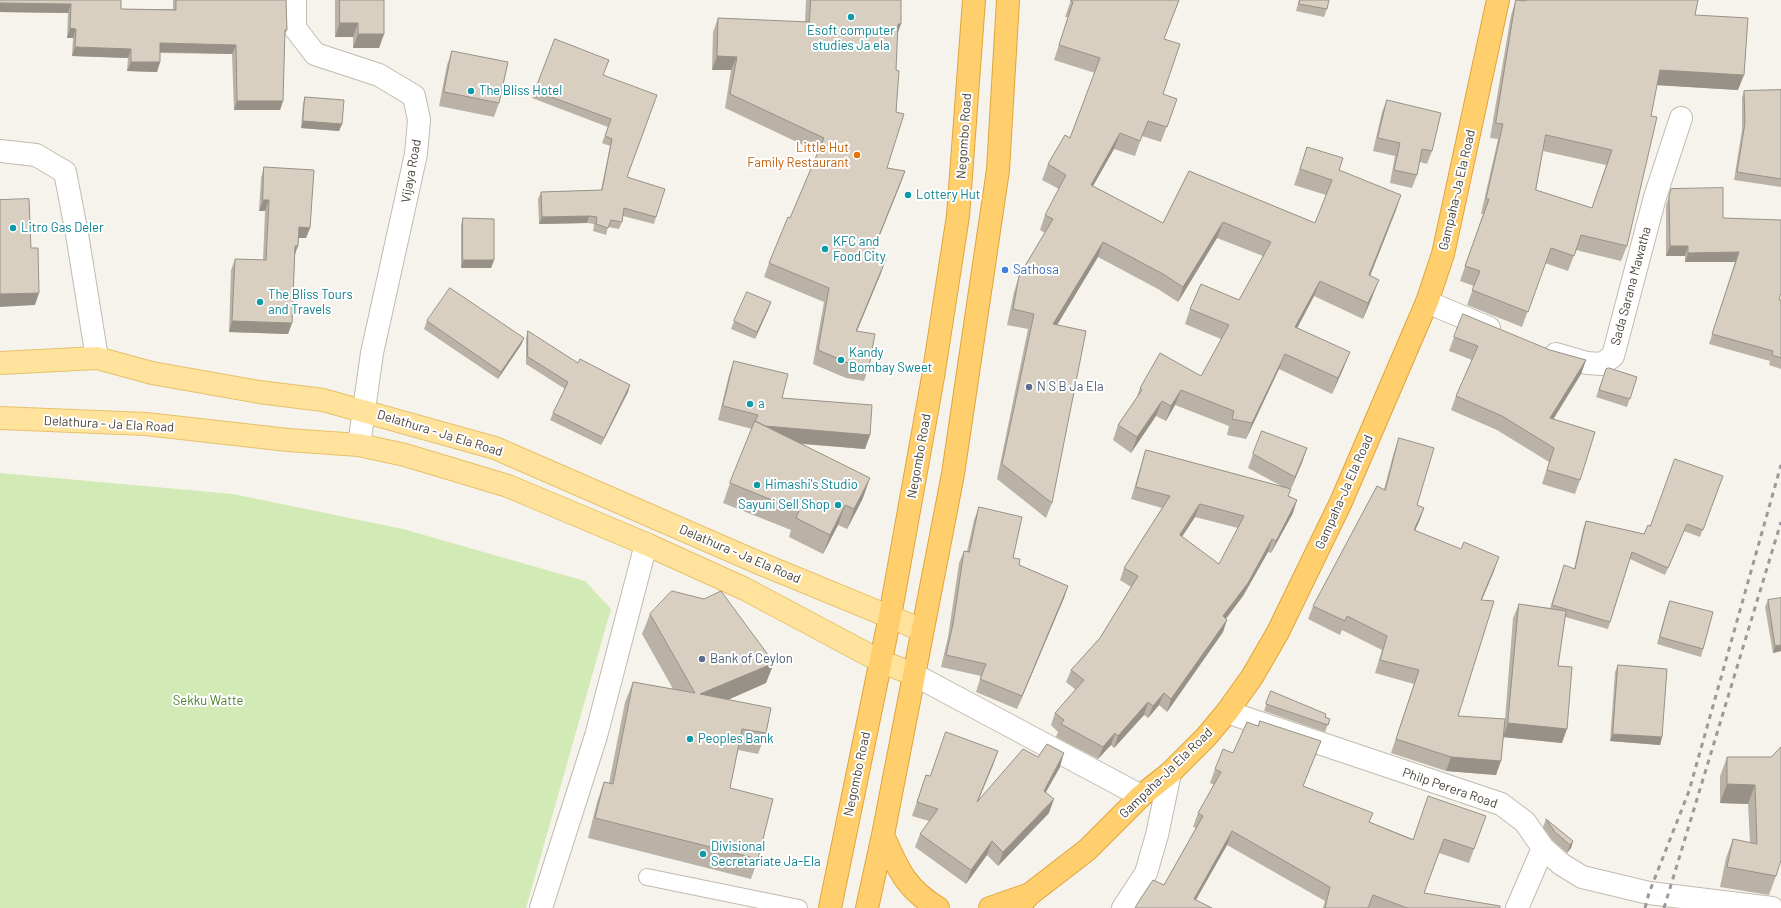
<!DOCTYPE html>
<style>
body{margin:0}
canvas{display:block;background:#f6f3ec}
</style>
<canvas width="1781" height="908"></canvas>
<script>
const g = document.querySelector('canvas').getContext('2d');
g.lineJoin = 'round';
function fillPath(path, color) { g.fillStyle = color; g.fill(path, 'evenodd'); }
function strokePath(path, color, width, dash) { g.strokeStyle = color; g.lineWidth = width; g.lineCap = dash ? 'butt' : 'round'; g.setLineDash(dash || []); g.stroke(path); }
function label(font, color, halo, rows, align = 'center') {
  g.font = font + ' Barlow,sans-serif'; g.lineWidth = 4; g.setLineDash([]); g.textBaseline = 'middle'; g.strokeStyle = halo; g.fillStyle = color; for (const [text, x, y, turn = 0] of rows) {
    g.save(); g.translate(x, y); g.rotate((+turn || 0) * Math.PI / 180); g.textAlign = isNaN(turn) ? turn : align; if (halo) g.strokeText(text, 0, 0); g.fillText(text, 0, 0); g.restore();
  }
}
const green = new Path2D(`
 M0 473 233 494 403 529 585 581 611 609 526 908H0Z`);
const lane = new Path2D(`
 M647 877 799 908`);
const street = new Path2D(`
 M295 0V28L315 54 379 75 414 96 419 120 416 154 372 353 359 445
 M0 151 36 155 65 172 77 234 97 358
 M1427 302 1489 328
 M1556 354 1587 363 1602 364 1613 356 1655 197 1681 118
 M913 674 1141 796
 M1227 712 1501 804 1525 822 1543 848 1561 864 1582 877 1649 893 1772 908
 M541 908 596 736 646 544
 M1123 908 1146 873 1157 835 1170 773
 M1517 908 1543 848`);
const primary = new Path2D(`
 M0 363 97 358 152 373 259 392 323 400 495 448 759 563 922 630
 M0 418 146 424 288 440 359 445 405 455 508 486 646 544 745 589 880 661 913 674`);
const highway = new Path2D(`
 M883 835C898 869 905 888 938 908
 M830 908 890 616 933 377 958 216 974 0
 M867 908 883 835 953 474 998 170 1008 0
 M990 908 1030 894
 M1017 908 1030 894 1087 850 1141 796 1170 773 1206 737 1227 712 1252 677 1278 632 1341 502 1427 302 1443 254 1498 0`);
const rail = new Path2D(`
 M1645 908 1649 893 1689 791 1781 465
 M1664 908 1781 522`);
const wall = new Path2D(`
 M0 0 121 9H173V0H286L287 30 284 36 283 101 280 110H234L232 54 160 53V62L157 72 127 71 128 58 72 56 73 38H67L68 13 0 12Z
 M335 0H384V34L379 48H353V37H335Z
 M806 0H901L897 34 887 168 905 171 900 185 872 253 881 273 857 331 869 367 864 381 846 378 813 364 824 302 764 277 769 263 790 218 818 152 725 108 731 70H712L713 32 718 18 805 22Z
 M1071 0H1179L1164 39 1163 94 1177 99 1161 142 1142 136 1135 156 1114 149 1093 186 1163 223 1189 171 1315 223 1326 195 1294 185 1307 147 1339 170 1396 210 1370 276 1373 295 1363 319 1314 296 1297 328 1344 367 1332 394 1279 369 1246 439 1227 435 1229 426 1175 405 1166 421 1156 416 1131 453 1113 440 1118 425 1136 399 1140 388 1201 376 1221 339 1185 324 1190 309 1239 300 1263 256 1217 238 1178 302 1158 289 1098 257 1057 325 1052 503 1046 518 997 479 1028 329 1007 325 1014 292 1019 276 1045 233 1040 230 1045 215 1059 189 1042 180 1048 164 1070 138 1095 73 1054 60 1068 17H1065Z
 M1299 0H1329L1327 9 1324 17 1296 11Z
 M1516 0 1523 1 1524 0H1698L1695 15 1738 90 1657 85 1627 246 1621 261 1576 250 1568 271 1545 263 1522 327 1467 305 1474 286 1460 281 1483 214H1481L1498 139 1490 138 1511 15ZM1543 151 1606 165 1592 208 1536 190Z
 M555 39 604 75 627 177 656 217 654 224 623 216 622 222 619 229 608 227 606 235 593 231 594 224 587 223 539 224 538 199 541 192 601 190 610 146 602 143 608 127 532 98Z
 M452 51 499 103 494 117 439 106 447 65Z
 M1781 90V187L1734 180 1742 130V98L1744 91Z
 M305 97 342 124 339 131 301 128 303 104Z
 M1387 100 1432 151 1427 164 1420 162 1417 175 1412 188 1390 183 1395 156 1373 151 1382 112Z
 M264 167 310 228 306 238H298L295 254 292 323 288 334 229 332 231 270 235 259 263 260 265 211H259L261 178Z
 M1671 189 1723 218 1779 300H1781V369L1769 365 1770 361 1709 344 1735 262H1685V256H1666V206Z
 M463 218 494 260 491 268H461V225Z
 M771 302 768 310 755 339 731 329 734 321Z
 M427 321 524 338 521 345 498 379 424 329Z
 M528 331 578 363 630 385 628 392 601 445 550 420 553 413 565 389 526 364V338Z
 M1454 337 1550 350 1586 360 1581 374 1553 419 1580 480 1575 494 1542 484 1549 462 1497 430 1451 410 1456 396 1472 360 1449 351Z
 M734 361 782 398 870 435 865 449 801 444 863 498 847 529 838 525 823 554 789 537 791 530 723 503 730 483 752 429 718 420 729 375Z
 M1606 369 1637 377 1627 407 1596 397Z
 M1399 438 1417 505 1424 508 1419 522 1415 530 1494 571 1482 600 1458 716 1505 719 1513 618 1519 604 1550 608 1564 565 1574 569 1583 529 1586 521 1644 534 1650 526 1723 476 1700 537 1684 531 1665 575 1630 559 1608 629 1565 617 1558 666 1562 743 1503 737 1496 775 1446 771 1391 753 1414 684 1375 673 1382 650 1342 630 1340 635 1308 619 1313 606 1384 489 1394 452Z
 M1307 448 1288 496 1293 513 1271 553 1268 552 1243 596 1226 619 1223 632 1167 712 1159 705 1148 718 1144 715 1114 748 1111 745 1098 759 1056 737 1058 732 1051 725 1055 713 1076 690 1066 682 1071 670 1100 638 1131 587 1120 580 1124 568 1162 508 1131 499 1142 462 1146 450 1283 487 1248 468 1253 454ZM1195 517 1238 528 1219 564 1182 537Z
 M979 507 1013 558 1019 565 1068 586 1064 598 1017 709 976 692 981 676 941 667 948 637 959 563 964 551H967L974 520Z
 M1768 600 1781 651 1773 653 1765 607Z
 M1670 601 1703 649 1701 657 1657 644 1667 608Z
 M650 614 766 683 728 700 766 733 758 754 738 750 730 788 758 859 751 879 588 838 597 802 604 782 609 783 625 702 633 682 673 689 642 634Z
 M1618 665 1662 737 1660 745 1610 741 1615 672Z
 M1271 691 1330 719 1325 732 1264 711Z
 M1258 726 1321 741 1303 786 1370 822 1413 839 1486 816 1469 863 1439 853 1424 893 1500 908H1323L1325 901 1227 845 1196 900 1164 885 1196 828 1193 827 1198 813 1214 785 1210 783 1215 769 1233 753Z
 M998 751 993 765 978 800 1038 757 1060 767 1046 792 1049 813 998 866 987 855 966 884 915 847 920 834 929 821 912 816 926 775 930 776Z
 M1727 757H1771L1776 876 1769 895 1720 887 1726 858 1733 839 1750 843 1748 804 1720 803V776Z
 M1546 819 1573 841 1571 848 1567 853 1552 840 1543 827Z`);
const shadedWall = new Path2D(`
 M0 3 71 4 68 13 0 12Z
 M340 23H358L353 37H335Z
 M898 24H901L896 38Z
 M70 28 76 29 73 38H67Z
 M358 34H384L379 48H353Z
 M160 43 236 45 232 54 157 52Z
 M75 47 131 49 128 58 72 56Z
 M717 56 737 57 731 70H712Z
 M131 62H160L157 72 127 71Z
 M1660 70 1744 75 1738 90 1655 85Z
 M237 101H283L280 110H234Z
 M303 121 342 124 339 131 301 128Z
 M1120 133 1114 149 1085 200 1091 185Z
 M905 171 900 185 867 267 872 253Z
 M1401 195 1396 210 1364 291 1369 275Z
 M263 200H269L265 211H259Z
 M589 216 587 223 539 224 542 217Z
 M1223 222 1217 238 1178 302 1183 287Z
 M299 227 310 228 306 238H295Z
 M1103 242 1098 257 1048 340 1053 324Z
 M295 246H298L294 257Z
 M1670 246H1688L1685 256H1666Z
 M1739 252 1735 262H1685L1688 253Z
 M886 259 881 273 851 345 856 331Z
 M463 260H494L491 268H461Z
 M1379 280 1373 295 1363 319 1368 303Z
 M1320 281 1314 296 1290 342 1295 327Z
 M39 293 35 305 0 307V294Z
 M771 302 768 310 755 339 757 332Z
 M232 321 292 323 288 334 229 332Z
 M524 338 521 345 498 379 501 372Z
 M1350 352 1344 367 1332 394 1338 378Z
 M1285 354 1279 369 1246 439 1252 423Z
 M1586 360 1581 374 1545 433 1550 418Z
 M630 385 628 392 601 445 604 438Z
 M1181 390 1175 405 1166 421 1171 406Z
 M1162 401 1156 416 1131 453 1137 437Z
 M754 425 870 435 865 449 749 439Z
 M1307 448 1302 463 1290 491 1295 477Z
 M870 478 863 498 847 529 854 509Z
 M1297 500 1293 513 1271 553 1276 541Z
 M1200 504 1195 517 1175 547 1180 535Z
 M845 505 838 525 823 554 830 535Z
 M1424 508 1419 522 1409 543 1414 530Z
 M1272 539 1268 552 1243 596 1218 629 1223 616Z
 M1499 557 1494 571 1476 613 1481 600Z
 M1068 586 1064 598 1017 709 1022 696Z
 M1227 620 1223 632 1167 712 1171 699Z
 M1781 645V651L1773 653 1775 646Z
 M774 663 766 683 693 715 700 694Z
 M1164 693 1159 705 1148 718 1153 706Z
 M1148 702 1144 715 1114 748 1118 736Z
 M1508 723 1567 729 1562 743 1503 737Z
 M1115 733 1111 745 1098 759 1103 747Z
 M1613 734 1662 737 1660 745 1610 741Z
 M998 751 993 765 972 816 977 802Z
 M1064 753 1060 767 1039 804 1044 791Z
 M1451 757 1501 761 1496 775 1446 771Z
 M1727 784 1755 785 1748 804 1720 803Z
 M1054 799 1049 813 998 866 1003 852Z
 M1232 831 1227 845 1191 908 1194 899Z
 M992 841 987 855 966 884 971 870Z
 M1573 841 1571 848 1567 853 1570 845Z`);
const building = new Path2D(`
 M0 0H121V9L176 10V0H286L287 30H285L283 101H237L236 45 160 43V62H131V49L75 47 76 29 70 28 71 4 0 3Z
 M340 0H384V34H358V23H340Z
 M811 0H901V24H898L896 70 899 71 896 112 904 114 887 168 905 171 872 253 886 259 856 331 875 334 869 367 851 364 818 350 829 288 769 263 788 217 790 218 824 138 730 94 737 57 717 56 718 18 809 22Z
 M1071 0H1179L1164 39 1180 44 1163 94 1177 99 1167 127 1148 121 1140 141 1120 133 1091 185 1163 223 1189 171 1315 223 1332 180 1300 169 1307 147 1343 158 1339 170 1401 195 1369 275 1379 280 1368 303 1320 281 1295 327 1350 352 1338 378 1285 354 1252 423 1232 419 1234 411 1181 390 1171 406 1162 401 1137 437 1118 425 1142 390 1140 388 1160 353 1201 376 1229 325 1190 309 1201 284 1239 300 1271 242 1223 222 1183 287 1163 274 1103 242 1053 324 1086 331 1052 503 1002 464 1034 314 1013 309 1019 276 1053 219 1045 215 1066 175 1048 164 1065 135 1070 138 1100 58 1059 45 1073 2 1071 1Z
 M1300 0H1329L1327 9 1299 4Z
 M1516 0 1525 1 1526 0H1698L1695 15 1748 18 1744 75 1660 70 1651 116 1657 117 1627 246 1581 235 1574 256 1551 248 1528 312 1472 290 1480 271 1465 266 1489 199H1486L1503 124 1496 123ZM1546 135 1612 150 1592 208 1536 190Z
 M555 39 609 60 603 75 657 95 627 177 665 189 656 217 624 208 622 222 611 220 608 228 596 224 597 217 589 216 542 217 541 192 602 190 612 139 605 136 611 119 535 91Z
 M452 51 508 62 499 103 444 92Z
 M1781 90V179L1737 172 1745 123 1744 91Z
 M305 97 344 100 342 124 303 121Z
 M1387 100 1441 113 1432 151 1422 149 1417 175 1394 170 1400 143 1378 138Z
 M264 167 314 170 310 228 299 227 298 246H295L292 323 232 321 235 259 266 260 269 200H263Z
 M1723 188V218L1781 220V293L1779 300H1781V358L1772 355 1773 351 1712 334 1739 252 1688 253V246H1670L1669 196 1671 189Z
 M29 199 31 248H38L39 293 0 294V200Z
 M463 218 494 219V260H463Z
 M450 288 524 338 501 372 427 321Z
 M747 292 771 302 757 332 734 321Z
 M1463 314 1550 350 1586 360 1550 418 1595 432 1580 480 1547 470 1554 448 1502 416 1456 396 1478 346 1454 337Z
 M528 331 578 363 580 359 630 385 604 438 553 413 568 382 528 357Z
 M734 361 788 374 782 398 872 405 870 435 765 426 755 421 758 415 723 406Z
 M1609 368 1637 377 1630 399 1599 390 1606 369Z
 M755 421 870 478 854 509 845 505 830 535 796 518 799 511 730 483Z
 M1262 431 1307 448 1295 477 1253 454Z
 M1399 438 1434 448 1417 505 1424 508 1414 530 1461 549 1464 542 1499 557 1481 600 1494 601 1458 716 1505 719 1501 761 1451 757 1396 739 1419 670 1380 660 1387 636 1347 616 1345 621 1313 606 1377 486 1385 490Z
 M1146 450 1291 489 1288 496 1297 500 1276 541 1272 539 1248 583 1223 616 1227 620 1171 699 1164 693 1153 706 1148 702 1118 736 1115 733 1103 747 1061 724 1064 720 1055 713 1084 680 1071 670 1100 638 1138 576 1124 568 1170 496 1136 487ZM1200 504 1244 516 1219 564 1180 535Z
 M1675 459 1723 476 1703 530 1687 524 1668 568 1632 552 1610 622 1552 605 1564 565 1575 569 1586 521 1644 534 1648 525 1650 526Z
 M979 507 1022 517 1013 558 1020 559 1019 565 1068 586 1022 696 980 679 986 664 946 655 953 624 964 551 969 552Z
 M672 591 704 599 721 591 774 663 700 694 771 708 766 733 742 729 730 788 773 799 758 859 595 818 604 782 613 784 633 682 695 693 650 614Z
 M1781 598V645L1775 646 1768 600Z
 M1670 601 1713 612 1703 649 1660 637Z
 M1519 604 1566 611 1558 666 1572 667 1567 729 1508 723Z
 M1618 665 1667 669 1662 737 1613 734Z
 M1271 691 1326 714 1325 717 1330 719 1328 725 1266 704Z
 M1260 721 1321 741 1303 786 1373 813 1369 822 1413 840 1428 796 1486 816 1474 849 1444 839 1424 893 1500 906V908H1407L1373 895 1368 908H1325L1330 887 1232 831 1194 899 1212 908H1135L1139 901 1153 880 1164 885 1203 816 1198 813 1221 772 1215 769 1223 749 1233 753 1247 722 1258 726Z
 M946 732 998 751 977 802 1023 749 1038 757 1047 744 1064 753 1044 791 1054 799 1003 852 992 841 971 870 920 834 938 809 917 802 926 775 930 776Z
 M1781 747V860L1776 876 1727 867 1733 839 1757 844 1755 785 1727 784V757H1771Z
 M1546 819 1573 841 1570 845 1555 832Z`);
const markers = [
 [851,17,4,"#0f9aa8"],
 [471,91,4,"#0f9aa8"],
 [857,155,4,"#e8710a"],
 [908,195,4,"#0f9aa8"],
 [13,228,4,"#0f9aa8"],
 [825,249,4,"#0f9aa8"],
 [1005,270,4,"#3f7fe0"],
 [260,302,4,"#0f9aa8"],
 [841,360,4,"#0f9aa8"],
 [1029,387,4,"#5c6f8a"],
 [750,404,4,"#0f9aa8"],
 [757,485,4,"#0f9aa8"],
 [838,505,4,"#0f9aa8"],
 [702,659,4,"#5c6f8a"],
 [690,739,4,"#0f9aa8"],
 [703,854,4,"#0f9aa8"]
];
const cultureNames = [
 ["Esoft computer",851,31,"center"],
 ["studies Ja ela",851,46,"center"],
 ["The Bliss Hotel",479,91],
 ["Lottery Hut",916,195],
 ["Litro Gas Deler",21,228],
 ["KFC and",833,242],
 ["Food City",833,257],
 ["The Bliss Tours",268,295],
 ["and Travels",268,310],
 ["Kandy",849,353],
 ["Bombay Sweet",849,368],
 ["a",758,404],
 ["Himashi's Studio",765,485],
 ["Sayuni Sell Shop",830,505,"right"],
 ["Peoples Bank",698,739],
 ["Divisional",711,847],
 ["Secretariate Ja-Ela",711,862]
];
const streetNames = [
 ["Negombo Road",964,136,-86],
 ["Vijaya Road",411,171,-80],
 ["Gampaha-Ja Ela Road",1457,190,-77],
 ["Sada Sarana Mawatha",1631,286,-75],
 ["Delathura - Ja Ela Road",109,424,3],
 ["Delathura - Ja Ela Road",440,433,17],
 ["Negombo Road",919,456,-80],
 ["Gampaha-Ja Ela Road",1344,492,-66],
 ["Delathura - Ja Ela Road",740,554,23],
 ["Gampaha-Ja Ela Road",1166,773,-44],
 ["Negombo Road",857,774,-78],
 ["Philp Perera Road",1450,788,19]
];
const foodNames = [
 ["Little Hut",849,148],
 ["Family Restaurant",849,163]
];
const shopNames = [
 ["Sathosa",1013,270]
];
const serviceNames = [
 ["N S B Ja Ela",1037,387],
 ["Bank of Ceylon",710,659]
];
const parkNames = [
 ["Sekku Watte",208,701]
];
fillPath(green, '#d2eab5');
strokePath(lane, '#c2bbae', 18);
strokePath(street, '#c2bbae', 24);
strokePath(primary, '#e6c16a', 24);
strokePath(highway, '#e0a43c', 24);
strokePath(lane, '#fff', 16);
strokePath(street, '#fff', 22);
strokePath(primary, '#ffe39c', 22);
strokePath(highway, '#ffcf6e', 22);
strokePath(rail, '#9a9a9a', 3, [5, 5]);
fillPath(wall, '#bab2a6');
fillPath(shadedWall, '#979187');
fillPath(building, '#d8cfc1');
strokePath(building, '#979187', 1);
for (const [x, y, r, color] of markers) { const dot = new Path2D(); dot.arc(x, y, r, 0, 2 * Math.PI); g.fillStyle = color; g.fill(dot); strokePath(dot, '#fff', 1.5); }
label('13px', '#0d838f', '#fff', cultureNames, 'left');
label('13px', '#4b4439', '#fff', streetNames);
label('13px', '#c56008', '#fff', foodNames, 'right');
label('13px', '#366cbe', '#fff', shopNames, 'left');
label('13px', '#4e5e75', '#fff', serviceNames, 'left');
label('13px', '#4a7f2a', '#fff', parkNames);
</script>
